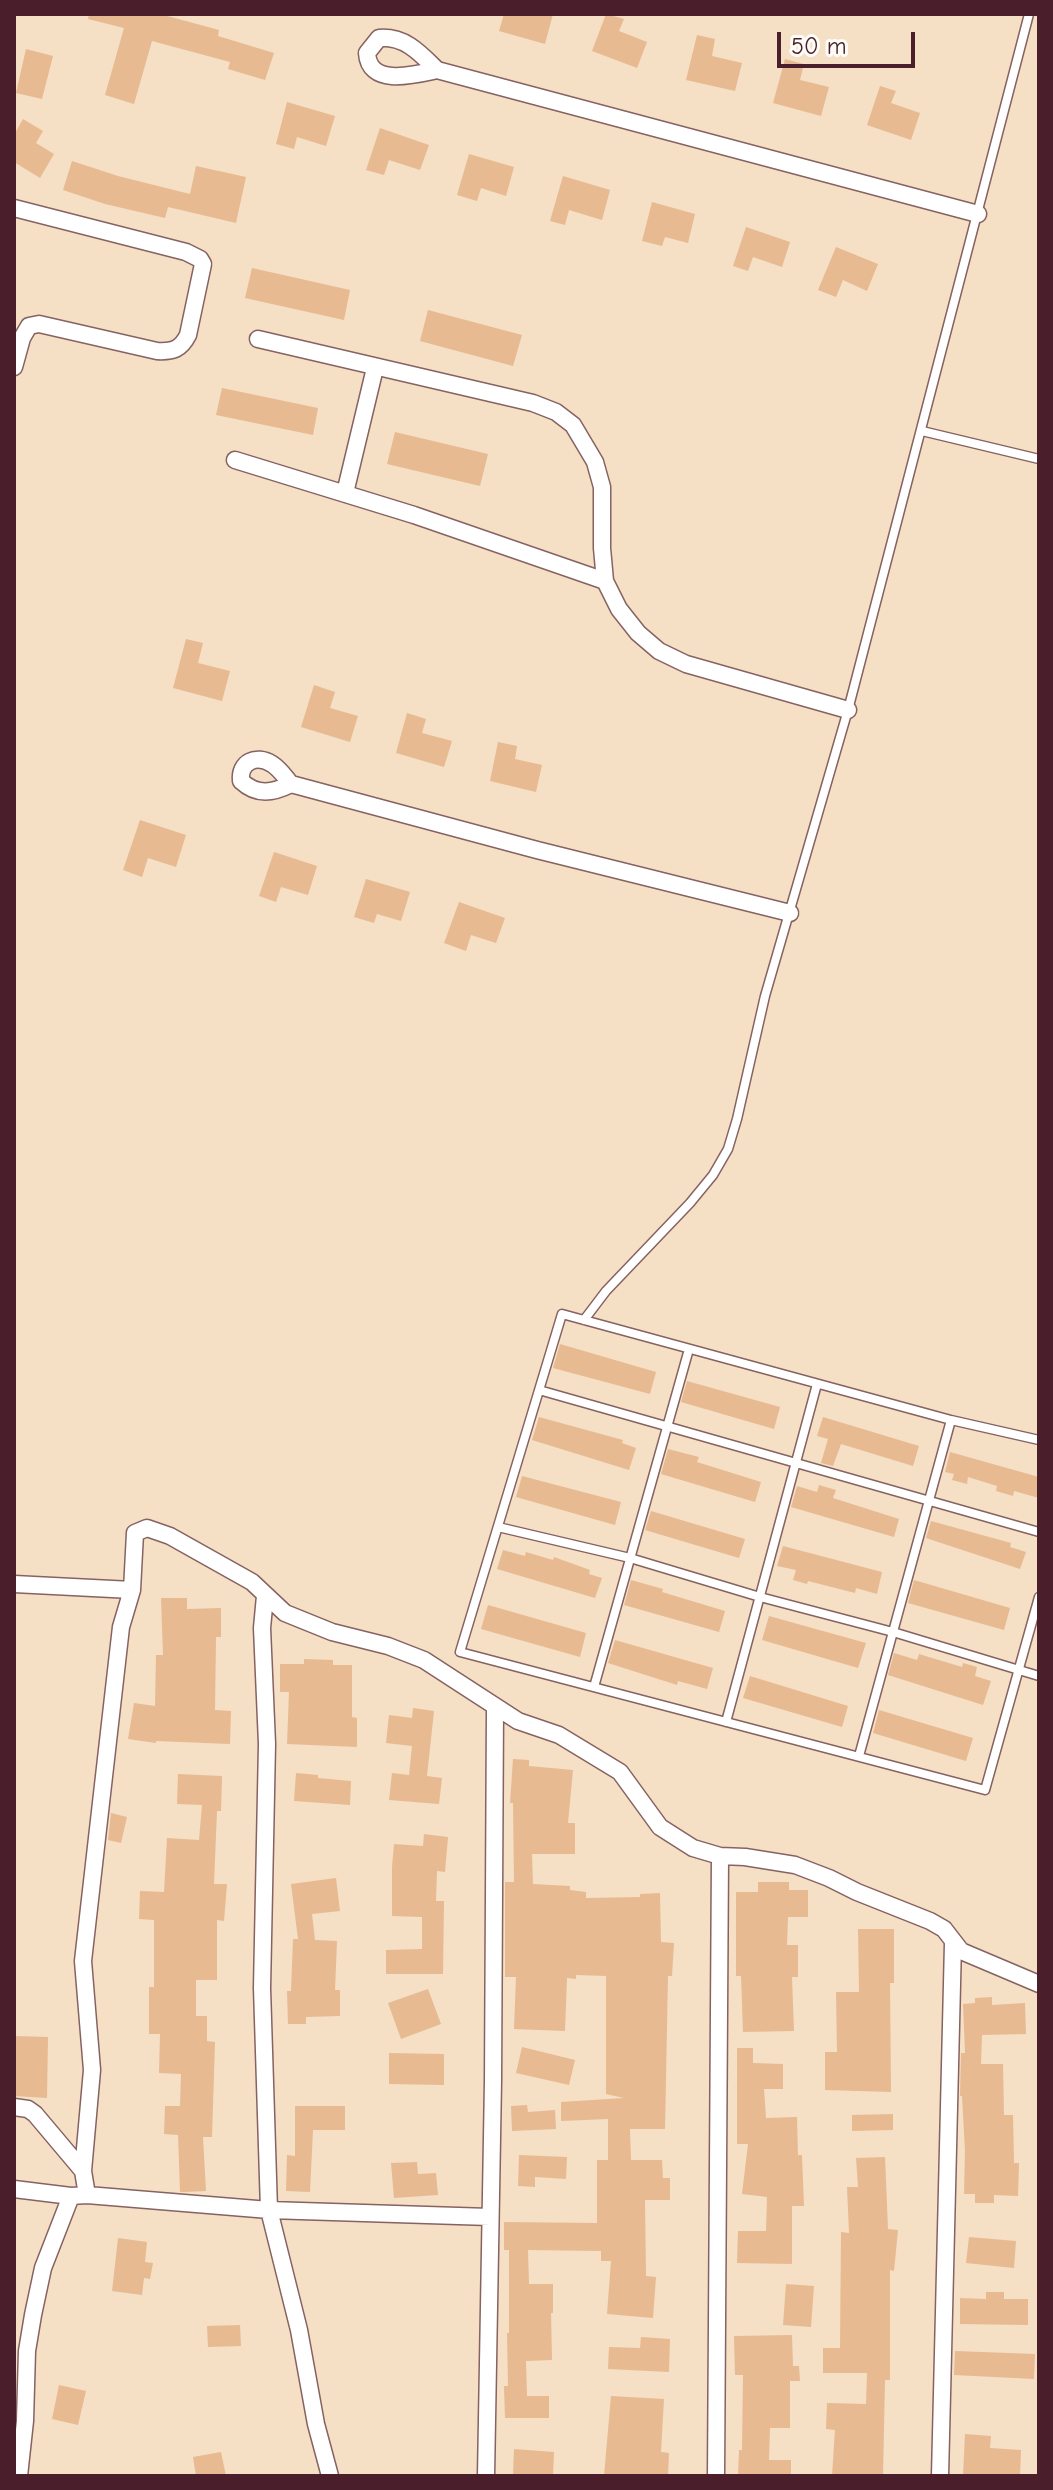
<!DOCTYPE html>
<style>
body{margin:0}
#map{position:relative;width:1053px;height:2490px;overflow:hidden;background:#f5dfc5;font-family:"Comic Neue",sans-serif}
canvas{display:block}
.frame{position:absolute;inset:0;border:16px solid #4a1f2b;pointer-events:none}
.scale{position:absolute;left:777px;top:32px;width:138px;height:36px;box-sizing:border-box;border:4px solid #4a1f2b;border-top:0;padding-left:10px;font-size:24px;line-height:28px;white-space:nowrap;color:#4a1f2b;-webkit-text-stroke:6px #fdfcf7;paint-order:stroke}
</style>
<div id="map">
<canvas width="1053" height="2490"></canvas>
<div class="frame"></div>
<div class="scale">50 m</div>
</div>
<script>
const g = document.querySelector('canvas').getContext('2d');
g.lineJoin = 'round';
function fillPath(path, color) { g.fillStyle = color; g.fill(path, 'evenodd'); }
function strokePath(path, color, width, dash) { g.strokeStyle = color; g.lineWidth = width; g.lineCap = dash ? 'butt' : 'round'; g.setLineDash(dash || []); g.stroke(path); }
const building = new Path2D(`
 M89 14H160L219 30 218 36 274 53 265 80 228 69 230 62 152 41 134 104 105 95 124 28 88 19Z
 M504 14H553L545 44 499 31Z
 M606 14 624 19 619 31 647 42 637 68 592 51Z
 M697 35 715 39 712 56 742 63 735 91 686 80Z
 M26 49 53 56 42 99 16 93Z
 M785 59 804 64 800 80 829 87 821 116 773 103Z
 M880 86 896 91 891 103 920 113 911 140 867 125Z
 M287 102 335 116 326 146 297 137 294 149 276 144Z
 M23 119 43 131 36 143 54 154 40 178 14 162V135Z
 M380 128 429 145 420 170 389 160 384 175 366 170Z
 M469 154 514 167 506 196 481 188 477 201 457 195Z
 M72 161 118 176 190 194 196 166 246 177 236 223 168 207 165 218 105 204 63 190Z
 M563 176 610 190 602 220 569 210 565 225 550 221Z
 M652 202 695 214 688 243 665 237 662 246 642 241Z
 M746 227 790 242 782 267 753 257 748 271 733 266Z
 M836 247 878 264 867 291 843 280 836 297 818 290Z
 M252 268 350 290 344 320 245 298Z
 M428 310 522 335 513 366 420 341Z
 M222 388 318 408 313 435 216 415Z
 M395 432 488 454 480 486 387 464Z
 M186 639 203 643 198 663 230 671 222 701 173 688Z
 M314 685 335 692 330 708 358 716 350 742 301 727Z
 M407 713 426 719 422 733 452 741 444 767 396 753Z
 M498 742 517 746 515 759 542 765 536 792 490 781Z
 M140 820 186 835 176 867 148 858 142 877 123 870Z
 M274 852 317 866 308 895 281 887 276 902 259 896Z
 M366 879 410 892 401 921 377 914 374 923 354 917Z
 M459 902 505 918 496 943 471 935 466 951 444 943Z
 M560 1344 656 1372 650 1394 553 1368Z
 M687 1381 780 1407 774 1429 681 1402Z
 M539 1417 623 1440 622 1443 636 1448 629 1470 532 1440Z
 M823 1417 919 1446 913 1466 841 1444 833 1466 821 1463 828 1439 817 1436Z
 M668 1449 699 1457 697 1462 761 1482 755 1502 661 1474Z
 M950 1452 1039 1477V1498L1014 1491 1013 1496 996 1491 997 1486 968 1477 967 1484 952 1480 954 1474 945 1472Z
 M522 1476 621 1502 615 1525 516 1497Z
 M819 1485 836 1490 833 1498 899 1519 894 1537 791 1507 797 1486 817 1492Z
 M651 1511 745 1539 739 1558 645 1530Z
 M931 1521 1011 1543 1010 1547 1026 1552 1020 1569 926 1538Z
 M783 1546 882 1572 877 1594 856 1588 855 1593 808 1581 807 1584 793 1580 796 1570 777 1566Z
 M503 1550 525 1556 526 1552 553 1560 554 1557 590 1570 589 1574 602 1578 595 1598 497 1569Z
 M631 1580 663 1589 662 1592 725 1611 719 1632 624 1605Z
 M914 1580 1010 1608 1004 1630 908 1603Z
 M161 1598H187V1609L221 1608V1637H216L215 1710 231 1711 230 1744 156 1741V1743L128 1739 134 1703 155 1706 156 1655H163Z
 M488 1605 586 1633 580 1657 481 1629Z
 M769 1616 866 1643 858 1668 762 1640Z
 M615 1640 713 1668 707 1689 678 1681 677 1685 608 1663Z
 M894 1653 917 1660 919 1654 962 1667 963 1663 977 1667 975 1676 991 1681 983 1705 888 1675Z
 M304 1659 333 1660V1665H352V1717L357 1718V1747L287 1744 289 1692H280V1664H304Z
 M750 1676 848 1706 842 1727 743 1698Z
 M413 1708 434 1711 427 1776 442 1778 439 1804 389 1800 392 1773 409 1775 412 1746 386 1743 389 1715 412 1718Z
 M879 1710 973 1738 966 1761 873 1733Z
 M513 1759 529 1760V1766L573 1770 568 1823H575V1854H532L533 1884 570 1886V1890L586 1892V1898L640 1897V1894L660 1893 661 1942 674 1943 672 1976H668L665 2129H630L631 2160H662L663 2178H670V2200H645L646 2276 656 2277 653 2318 607 2314 611 2261H601V2251L528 2250 529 2284H553V2313H551L552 2360 526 2361 527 2396H549V2418H505L504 2386H508L507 2333H509V2250H504V2222L597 2223V2160H608V2119L561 2121V2102L624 2098 606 2094V1976L576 1975V1979L567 1978 565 2031 514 2029 516 1977H505V1882H514L513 1803H510Z
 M296 1773 318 1775V1778L351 1781 350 1805 294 1801Z
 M178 1774 222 1776 221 1811H217L214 1884H227L224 1921 217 1920V1980H196V2016H207V2041L215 2042 212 2137H203L206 2191 184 2192H180L178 2135 164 2134 165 2106H180L181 2074 159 2073 160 2034H149V1987H154V1920L139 1919 140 1891 164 1892 167 1838 199 1840 202 1805 177 1804Z
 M111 1813 127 1817 121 1843 108 1840Z
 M424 1834 448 1837 445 1872 437 1871 436 1901H444L443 1974H386V1950L422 1949V1917L392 1916V1867L394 1844 423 1846Z
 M336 1878 340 1911 312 1914 315 1940 337 1941 335 1990H340V2016L306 2017V2024H288L287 1991H291L293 1939H298L291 1884Z
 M758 1882H789V1890H808V1917H788L787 1945H798V1977H792L794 2031 743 2032 741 1976H736V1892H758Z
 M858 1929H894V1983H890L891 2092 825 2090V2052H837L836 1992H859Z
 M428 1989 441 2024 401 2039 388 2003Z
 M992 1997V2005L1025 2003 1026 2034 982 2035 981 2064H1003L1004 2115H1013L1014 2163H1019L1018 2196 994 2195V2203H975V2194H964L965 2151 962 2096H960L961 2053H965L963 2004 975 2003V1998Z
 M14 2036 48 2037 47 2098 14 2096Z
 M522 2047 575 2060 569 2085 516 2073Z
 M737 2048H753V2063L783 2064V2089H764L766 2118 797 2117 798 2155H802L804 2206H792V2264L737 2263 738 2231H766L767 2197 742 2194 748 2144H737Z
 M389 2053 444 2054V2085L389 2084Z
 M527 2105 528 2112 555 2110 556 2129 512 2131 511 2106Z
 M295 2106H345V2130H313L310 2192 286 2191 287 2155 295 2156Z
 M893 2114V2130L852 2131V2115Z
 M519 2155 567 2157 566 2179 535 2177V2187L518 2186Z
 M885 2157 888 2229 898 2230 894 2271 890 2270V2380H885L883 2476H832L835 2430 826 2429 827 2403 866 2404 867 2373H823V2348H840L841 2232 849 2233 847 2187H858L856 2158Z
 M417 2162 418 2174 436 2173 438 2195 394 2198 391 2163Z
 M969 2237 1016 2241 1014 2268 966 2263Z
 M118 2238 147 2242 145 2262 153 2263 150 2279 144 2278 142 2295 112 2291Z
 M786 2284 814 2286 811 2327 783 2325Z
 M986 2292H1004V2299H1028V2325L960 2324V2298L986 2299Z
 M240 2325 241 2346 208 2347 207 2326Z
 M792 2335 793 2366H799L800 2381H790V2428H770L769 2460H791V2476H738L739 2450H742L743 2375H735L734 2336Z
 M641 2337 670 2339 669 2372 608 2369 609 2347 640 2348Z
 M955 2351 1035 2354 1034 2379 954 2375Z
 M59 2385 86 2391 78 2425 52 2419Z
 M611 2396 664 2399 661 2452 669 2453 668 2476H604Z
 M965 2434 991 2436 990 2448 1021 2450 1020 2476H963Z
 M514 2449 554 2452 553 2476 513 2475Z
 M221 2452 226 2476H196L193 2457Z`);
const lane = new Path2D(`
 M922 431 1039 459
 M584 1320 606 1291 690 1203 713 1175 728 1149 737 1119 765 996 848 710 1029 14
 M539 1390 1039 1532
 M1039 1440 951 1420 562 1314 460 1652 985 1790 1039 1597
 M498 1527 630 1558 760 1597 893 1632 1039 1676
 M594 1687 689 1349
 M726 1722 817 1384
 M859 1756 951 1420`);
const street = new Path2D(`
 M437 70C420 53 405 36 379 38L367 53C369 87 414 75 437 70L978 214
 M14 208 186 252 200 259 203 264 188 335C181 349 173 352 157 351L39 324 29 326 22 338 14 367
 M258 339 533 403 556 412 573 425 595 462 602 487V548L605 581 619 609 638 633 659 651 686 664 848 710
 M235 460 414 515 605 581
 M345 493 375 368
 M291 784C273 793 257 796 241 781 239 762 256 754 272 764 280 769 285 777 291 784L537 850 790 913
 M14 1584 132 1590
 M265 1596 262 1628 267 1744 262 1988 269 2210 299 2330 316 2424 330 2476
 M14 2107 28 2109 35 2114 83 2171 87 2195
 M83 2171 92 2070 83 1961 121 1627 132 1590 135 1533 147 1528 170 1536 252 1582 285 1613 332 1632 388 1646 424 1660 518 1721 559 1735 620 1772 660 1827 693 1848 720 1856 745 1857 795 1865 829 1878 857 1892 930 1921 944 1929 961 1951 1039 1984
 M14 2189 71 2196 87 2195 269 2210 490 2217
 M19 2476 25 2421 27 2351 33 2315 43 2268 71 2196
 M486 2476 493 2081 495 1708
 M716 2476 720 1856
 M940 2476 953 1943`);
fillPath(building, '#e7ba92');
strokePath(lane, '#866261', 11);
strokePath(street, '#866261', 19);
strokePath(lane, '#fff', 8);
strokePath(street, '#fff', 16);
</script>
